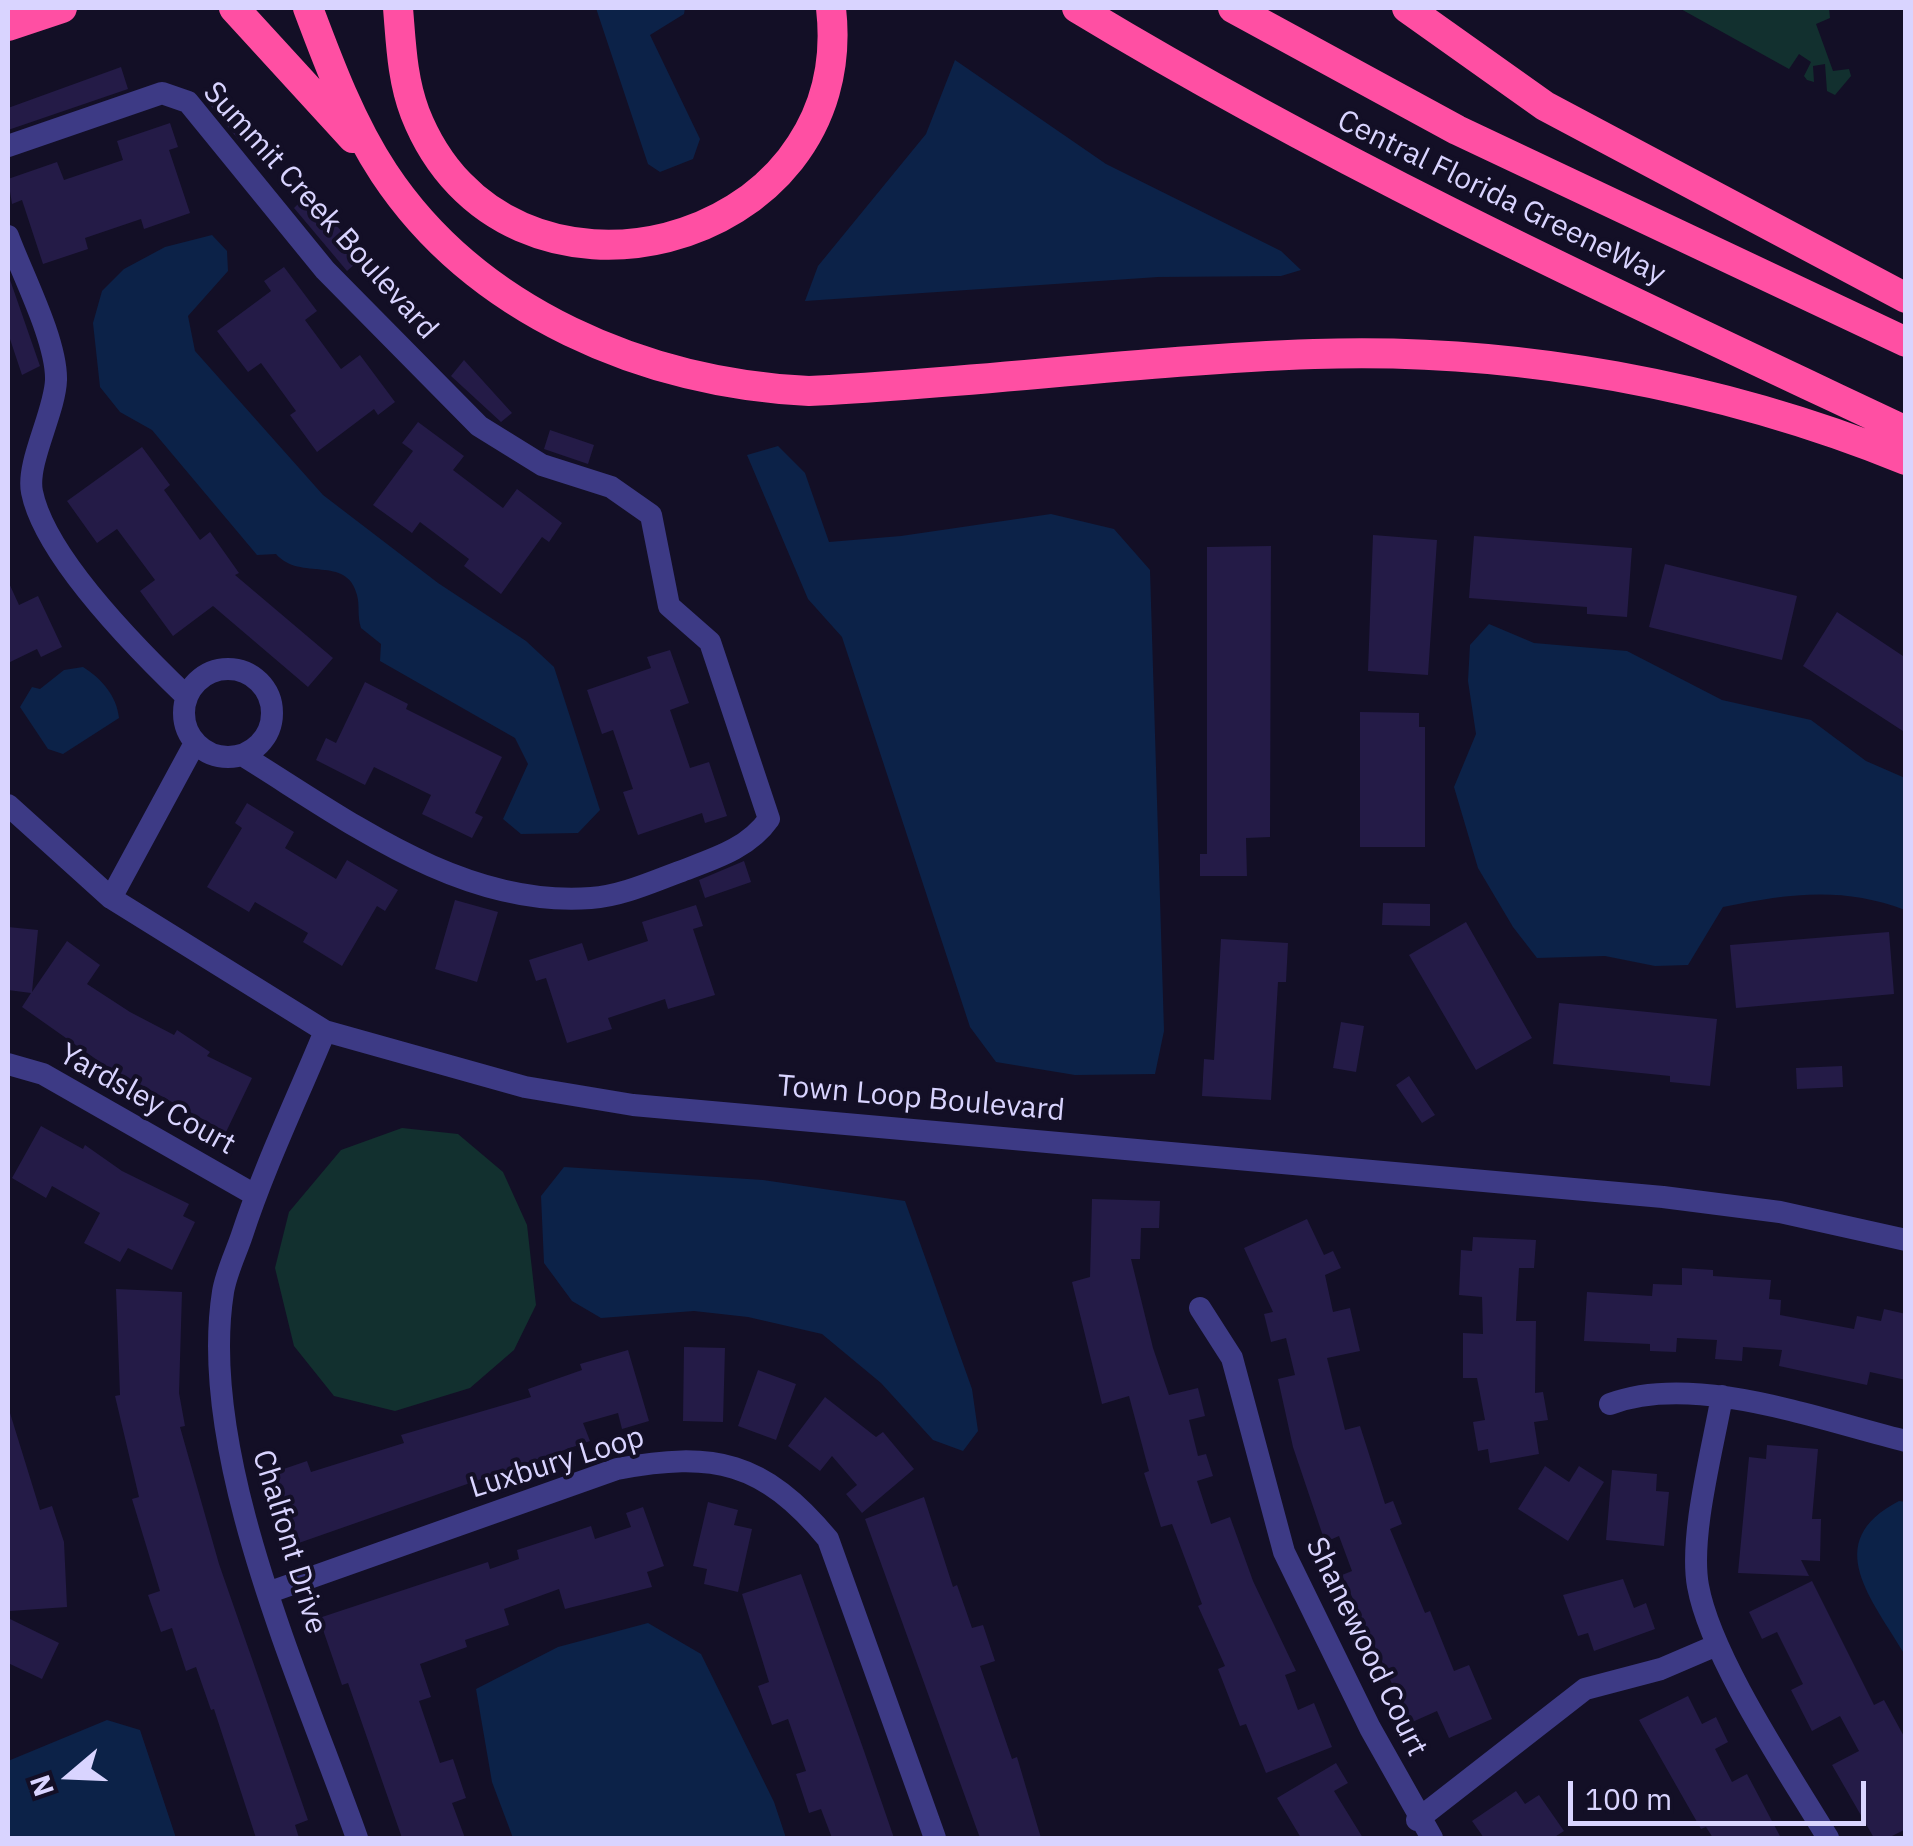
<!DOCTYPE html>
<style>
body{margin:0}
#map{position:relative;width:1913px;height:1846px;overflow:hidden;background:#130f26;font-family:"IBM Plex Sans",sans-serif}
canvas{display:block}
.frame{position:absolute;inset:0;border:10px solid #d9d4ff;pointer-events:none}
.north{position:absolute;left:20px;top:1726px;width:100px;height:100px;-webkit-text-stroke:8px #130f26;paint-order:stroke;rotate:251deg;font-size:28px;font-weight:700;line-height:40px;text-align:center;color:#d9d4ff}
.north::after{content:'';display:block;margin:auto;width:35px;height:45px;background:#d9d4ff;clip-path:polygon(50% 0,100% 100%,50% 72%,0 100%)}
.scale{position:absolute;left:1568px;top:1781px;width:298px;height:45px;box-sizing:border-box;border:5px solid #d9d4ff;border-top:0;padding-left:12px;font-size:30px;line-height:35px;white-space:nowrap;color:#d9d4ff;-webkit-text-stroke:8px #130f26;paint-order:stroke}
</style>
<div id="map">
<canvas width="1913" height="1846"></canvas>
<div class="frame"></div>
<div class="north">N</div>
<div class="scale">100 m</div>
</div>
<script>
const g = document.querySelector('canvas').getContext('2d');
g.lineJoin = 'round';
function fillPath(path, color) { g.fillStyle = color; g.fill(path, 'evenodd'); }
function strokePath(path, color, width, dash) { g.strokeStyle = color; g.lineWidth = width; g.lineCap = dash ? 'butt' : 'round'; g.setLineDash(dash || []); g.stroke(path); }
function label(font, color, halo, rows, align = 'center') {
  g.font = font + ' "IBM Plex Sans",sans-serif'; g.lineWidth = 8; g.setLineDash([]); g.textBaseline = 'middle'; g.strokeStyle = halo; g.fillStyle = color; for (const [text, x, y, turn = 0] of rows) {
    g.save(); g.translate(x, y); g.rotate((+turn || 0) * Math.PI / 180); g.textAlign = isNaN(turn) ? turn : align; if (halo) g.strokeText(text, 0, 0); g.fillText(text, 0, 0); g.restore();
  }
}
const green = new Path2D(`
 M1679 8H1829L1830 18 1816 24 1833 71 1849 69 1851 76 1835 95 1827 91 1825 64 1813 66 1814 82 1807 80 1804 76 1811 62 1799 54 1789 69Z
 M402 1128 458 1134 503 1172 527 1225 536 1305 514 1350 470 1388 395 1411 334 1396 294 1346 275 1268 289 1212 341 1150Z`);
const water = new Path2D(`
 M596 8H685L684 14 650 35 700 139 693 159 660 172 648 164Z
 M955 60 1106 164 1281 251 1301 270 1281 276 1158 277 805 301 818 266 926 134Z
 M212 235 227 251 228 271 188 316 195 351 323 495 438 583 526 641 554 667 600 810 578 833 521 834 503 819 528 764 515 738 380 661 381 644 361 628C357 616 360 606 357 595 347 554 300 582 276 554L257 555 152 430 120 412 100 387 93 323 102 291 124 269 165 247Z
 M778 446 805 473 829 542 901 536 1051 514 1114 529 1150 570 1164 1031 1155 1074 1075 1075 996 1062 970 1027 842 637 808 599 747 455Z
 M1489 624 1534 643 1627 651 1722 700 1811 720 1866 761 1905 778V910C1842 886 1788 894 1723 907L1688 965 1655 966 1605 956 1537 958 1513 927 1478 868 1454 787 1476 734 1468 681 1470 645Z
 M83 667C101 678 117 696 119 718L63 754 48 749 20 707 32 687 40 689 64 670Z
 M564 1167 763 1180 905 1201 972 1389 978 1431 963 1451 933 1440 881 1383 822 1334 748 1317 694 1311 601 1318 572 1301 544 1263 541 1196Z
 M1899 1501 1906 1502 1905 1655C1873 1600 1819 1542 1899 1501Z
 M648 1623 701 1654 774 1802 786 1838H513L492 1782 476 1689 558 1647Z
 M107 1720 140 1730 176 1838H8V1761Z`);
const building = new Path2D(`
 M121 67 128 89 8 130V108Z
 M214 84 249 131 238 139 201 94Z
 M170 123 178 147 169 150 190 213 144 229 141 219 85 238 88 249 43 264 22 200 12 204 8 179 57 162 64 180 123 160 117 141Z
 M308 194 364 256 347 271 294 208Z
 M284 267 317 311 305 320 341 369 360 355 395 402 378 415 374 409 317 452 290 415 296 411 261 363 248 372 217 331 271 291 264 281Z
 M8 274 40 366 22 375 8 333Z
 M464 360 512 413 501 422 451 376Z
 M418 422 464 456 453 470 503 508 517 489 562 523 549 542 542 537 501 594 464 566 469 559 420 522 412 533 373 505 413 451 402 443Z
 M550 430 594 445 588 464 544 449Z
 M142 447 170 485 164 490 200 540 210 532 239 573 235 575 333 658 308 687 213 606 173 636 140 591 155 580 117 529 97 543 67 501Z
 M1373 535 1437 540 1428 675 1368 671Z
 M1474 536 1632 548 1627 617 1587 614V607L1469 598Z
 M1271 546 1270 837 1246 838 1247 876H1200V854H1207V547Z
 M1665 564 1797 596 1782 660 1649 627Z
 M8 581 19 605 38 596 62 647 41 657 37 649 8 663Z
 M1837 612 1906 658V733L1803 666Z
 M670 650 689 703 670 710 690 768 709 762 727 816 705 823 702 813 638 835 623 792 633 789 613 730 602 734 587 690 651 668 647 657Z
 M365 682 408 704 406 709 502 757 475 813 483 817 472 838 422 814 431 795 374 767 365 785 316 760 326 738 336 743Z
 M1360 712 1419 713V727H1425V847H1360Z
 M247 803 294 832 285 848 336 879 347 860 398 890 385 911 377 906 342 966 303 942 308 933 255 902 249 912 207 887 242 828 235 823Z
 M744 861 751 882 705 898 699 880Z
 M455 900 498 912 477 982 435 969Z
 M1383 903 1430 904V926L1382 925Z
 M696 905 703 926 693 929 715 995 668 1009 665 999 608 1018 612 1029 567 1043 546 978 536 981 529 960 582 943 588 961 648 941 642 922Z
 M1466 922 1532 1038 1476 1070 1409 955Z
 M8 927 38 930 32 992 67 941 100 965 87 984 130 1012 174 1035 177 1030 210 1052 207 1056 252 1078 226 1132 100 1062 22 1007 31 993 8 990Z
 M1889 932 1894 994 1736 1008 1730 945Z
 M1221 939 1288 943 1286 982H1278L1271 1100 1202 1096 1204 1059 1214 1060Z
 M1559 1003 1717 1019 1710 1086 1670 1082V1076L1553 1064Z
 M1341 1022 1364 1026 1356 1072 1333 1068Z
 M1842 1066 1843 1087 1797 1089 1796 1068Z
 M1409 1076 1435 1115 1422 1123 1396 1085Z
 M41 1126 83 1149 85 1145 122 1171 189 1204 183 1216 195 1222 172 1270 128 1248 120 1262 84 1243 100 1213 52 1186 46 1198 12 1178Z
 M1092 1199 1160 1201 1159 1228H1141L1140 1259H1131L1153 1348 1169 1395 1198 1388 1205 1416 1189 1420 1198 1456 1206 1454 1213 1476 1197 1481 1211 1524 1230 1517 1253 1581 1296 1671 1285 1675 1298 1710 1314 1703 1332 1747 1266 1773 1246 1724 1240 1726 1218 1669 1225 1666 1198 1606 1202 1604 1172 1524 1161 1527 1144 1473 1149 1471 1129 1396 1102 1404 1072 1282 1090 1277Z
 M1307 1219 1324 1255 1333 1251 1341 1268 1325 1275 1333 1312 1350 1308 1360 1351 1327 1358 1345 1430 1360 1426 1385 1504 1393 1501 1402 1524 1390 1529 1425 1613 1430 1611 1454 1671 1469 1665 1492 1719 1449 1738 1437 1711 1410 1723 1342 1575 1352 1571 1339 1536 1325 1542 1293 1447 1278 1379 1295 1375 1286 1338 1271 1342 1264 1314 1273 1312 1244 1248Z
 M1473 1237 1536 1240 1534 1268H1519L1516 1321H1536L1535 1393 1543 1392 1548 1420 1534 1422 1539 1454 1490 1463 1488 1449 1478 1451 1473 1422 1485 1420 1477 1378H1463V1333L1483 1334 1482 1297 1459 1295 1461 1250 1472 1251Z
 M1682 1268 1713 1270V1276L1771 1280 1769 1299 1781 1300 1780 1315 1854 1329 1857 1316 1881 1321 1884 1309 1906 1314V1380L1870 1372 1867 1385 1779 1366 1782 1350 1743 1347 1742 1361 1715 1359 1717 1340 1677 1338 1676 1352 1650 1351V1344L1584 1341 1587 1292 1652 1296 1653 1284 1682 1285Z
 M116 1289 182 1292 179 1393 185 1426 180 1427 219 1564 308 1820 295 1825 299 1838H256L214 1709 211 1710 196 1667 186 1671 172 1628 161 1632 148 1595 160 1591 132 1499 139 1497 115 1396 120 1395Z
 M684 1347 725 1348 723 1422 683 1421Z
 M628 1350 649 1421 622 1429 618 1413 583 1423 590 1441 293 1545 269 1474 307 1461 311 1472 404 1443 401 1435 531 1397 528 1389 582 1370 580 1364Z
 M758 1370 796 1384 776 1440 738 1426Z
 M825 1397 876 1437 883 1432 914 1469 862 1513 846 1494 857 1485 832 1456 820 1471 788 1446Z
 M10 1413 40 1510 52 1506 64 1542 67 1607 10 1611Z
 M1767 1445 1818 1449 1812 1519H1821L1820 1561 1801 1560 1809 1576 1738 1573 1749 1457 1766 1459Z
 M1545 1466 1569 1482 1579 1466 1604 1482 1568 1541 1518 1509Z
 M1612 1470 1657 1474 1656 1491 1669 1492 1664 1546 1606 1540Z
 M924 1497 953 1587 957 1585 972 1628 983 1625 995 1661 980 1666 1012 1759 1017 1757 1041 1838H980L865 1519Z
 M708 1502 738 1510 734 1525 752 1529 738 1592 704 1584 707 1569 693 1566Z
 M643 1507 664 1566 647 1572 652 1587 565 1609 559 1589 504 1609 509 1625 465 1640 467 1647 420 1664 431 1697 419 1701 440 1763 453 1759 466 1798 452 1803 465 1838H402L348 1683 342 1685 319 1618 488 1562 490 1569 519 1559 517 1550 591 1526 595 1539 631 1527 626 1513Z
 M801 1574 864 1751 894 1838H832L821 1809 809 1813 796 1774 806 1771 788 1719 772 1725 758 1686 769 1682 742 1594Z
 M1623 1579 1634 1608 1646 1603 1655 1629 1594 1651 1588 1633 1578 1636 1563 1595Z
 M1812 1581 1874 1705 1884 1700 1906 1740V1829L1888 1838H1874L1832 1765 1859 1751 1840 1716 1812 1731 1791 1690 1803 1684 1777 1632 1762 1639 1749 1612Z
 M8 1618 59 1643 42 1679 8 1663Z
 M1688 1696 1702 1724 1716 1717 1728 1742 1715 1749 1732 1782 1747 1774 1781 1838H1713L1706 1827 1701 1829 1639 1720Z
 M1336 1763 1348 1783 1334 1791 1363 1838H1301L1277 1798Z
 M1516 1791 1525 1804 1539 1795 1564 1831 1553 1838H1484L1472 1821Z`);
const minor = new Path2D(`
 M8 146 162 93 188 102 325 270 479 426 542 465 611 487 651 515 669 606 710 642 769 819C748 849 713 859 679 872 652 882 621 896 591 898 461 908 346 819 242 755
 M8 236C22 274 57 341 56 380 55 412 26 463 32 492 45 557 139 651 187 697
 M184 713a44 44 0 1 1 88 0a44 44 0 1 1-88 0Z
 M8 805 111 898 325 1031 525 1087 633 1105 1663 1197 1780 1212 1906 1240
 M111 898 195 743
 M325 1031C297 1099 265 1165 242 1235 236 1253 226 1273 223 1292 197 1456 302 1683 357 1838
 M8 1064 43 1074 255 1195
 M1200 1308 1232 1358 1284 1552 1370 1728 1432 1838
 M1722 1396C1713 1448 1689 1536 1698 1586 1711 1658 1789 1773 1828 1838
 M1610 1404C1694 1372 1820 1420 1906 1441
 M270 1592 617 1469C714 1451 763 1461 828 1539L935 1838
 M1417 1820 1585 1689 1661 1669 1717 1645`);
const highway = new Path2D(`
 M234 8 353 138
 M308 8C329 64 351 123 384 173 476 312 647 384 809 391 977 383 1145 360 1314 354 1514 347 1721 385 1906 460
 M398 8C401 43 402 79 415 113 504 341 859 252 831 8
 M1077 8C1343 169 1624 298 1906 431
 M1233 8 1457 130 1906 342
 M1407 8 1545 106 1906 298
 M8 26 62 8`);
const streetNames = [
 ["Central Florida GreeneWay",1501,198,26],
 ["Summit Creek Boulevard",320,211,48],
 ["Town Loop Boulevard",921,1099,5],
 ["Yardsley Court",147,1100,29],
 ["Luxbury Loop",557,1463,-17],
 ["Chalfont Drive",289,1542,73],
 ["Shanewood Court",1366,1647,64]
];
fillPath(green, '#12302f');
fillPath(water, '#0c2248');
fillPath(building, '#241b47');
strokePath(minor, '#3d3a85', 22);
strokePath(highway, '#ff4fa3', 30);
label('30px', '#d9d4ff', '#130f26', streetNames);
</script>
